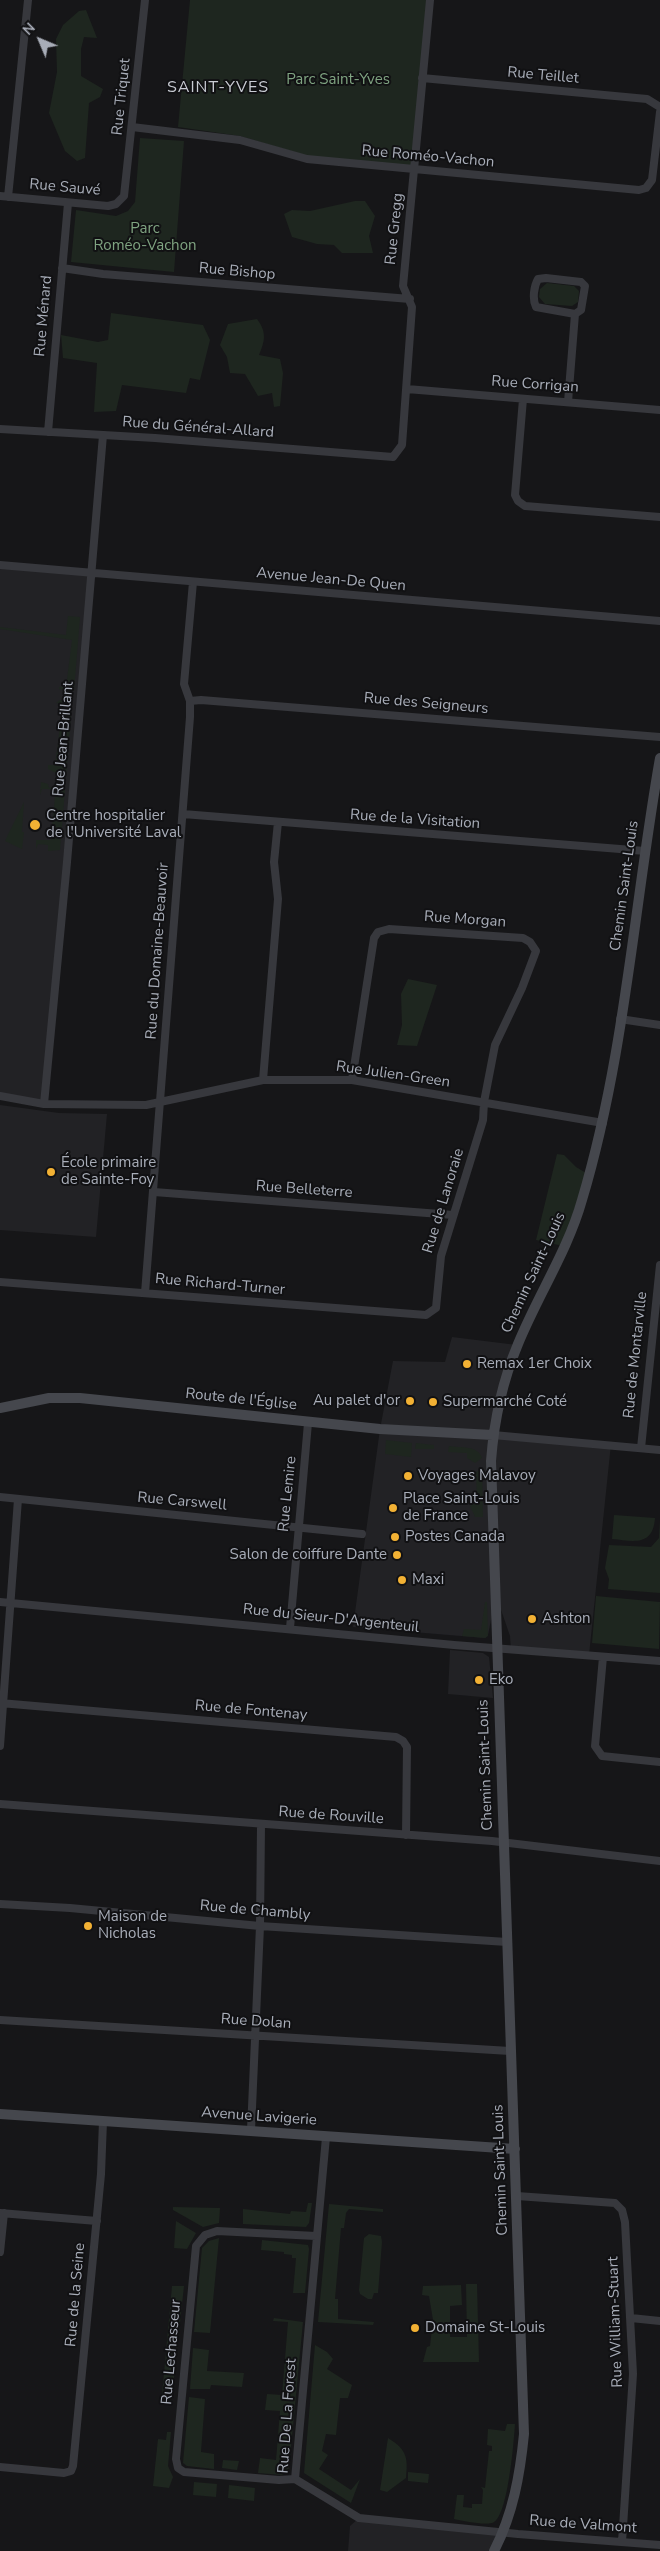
<!DOCTYPE html>
<meta charset="utf-8">
<style>
body{margin:0}
#map{position:relative;width:660px;height:2551px;overflow:hidden;background:#161618;font-family:"Nunito Sans",sans-serif}
canvas{display:block}
.north{position:absolute;left:15px;top:15px;width:50px;height:50px;-webkit-text-stroke:4px #111113;paint-order:stroke;rotate:315deg;font-size:14px;font-weight:700;line-height:20px;text-align:center;color:#a8adb8}
.north::after{content:'';display:block;margin:auto;width:18px;height:22px;background:#a8adb8;clip-path:polygon(50% 0,100% 100%,50% 72%,0 100%)}
</style>
<div id="map">
<canvas width="660" height="2551"></canvas>
<div class="north">N</div>
</div>
<script>
const g = document.querySelector('canvas').getContext('2d');
g.lineJoin = 'round';
function fillPath(path, color) { g.fillStyle = color; g.fill(path, 'evenodd'); }
function strokePath(path, color, width, dash) { g.strokeStyle = color; g.lineWidth = width; g.lineCap = dash ? 'butt' : 'round'; g.setLineDash(dash || []); g.stroke(path); }
function label(font, color, halo, rows, align = 'center') {
  g.font = font + ' "Nunito Sans",sans-serif'; g.lineWidth = 4; g.setLineDash([]); g.textBaseline = 'middle'; g.strokeStyle = halo; g.fillStyle = color; for (const [text, x, y, turn = 0] of rows) {
    g.save(); g.translate(x, y); g.rotate((+turn || 0) * Math.PI / 180); g.textAlign = isNaN(turn) ? turn : align; if (halo) g.strokeText(text, 0, 0); g.fillText(text, 0, 0); g.restore();
  }
}
const built = new Path2D(`
 M0 565 91 573 44 1104 0 1096Z
 M0 1105 59 1113 107 1114 96 1237 0 1230Z
 M452 1337 517 1345 493 1434 611 1444 589 1655 511 1650 510 1636 496 1595 488 1635 485 1638 353 1627 380 1429 393 1361 445 1362Z
 M450 1650 483 1653 489 1657 493 1698 448 1694Z
 M359 2518 503 2533 494 2551H348L350 2526Z`);
const green = new Path2D(`
 M190 0H428L412 168 318 159 240 136 178 127Z
 M86 10 97 38 84 37 81 49V76L103 89 100 97 89 103 85 158 77 161 65 151 49 113 57 72 56 39 63 25 79 11Z
 M140 138 184 141 174 272 71 262 76 210 116 216 128 211 135 202Z
 M355 201H365L375 216 369 236 373 253H342L334 245 317 244 292 237 284 214 292 210 310 211Z
 M547 283 574 286 579 291 578 302 572 306 545 304 539 297 540 289Z
 M111 313 203 325 210 340 200 380 190 378 186 393 122 385 116 411 94 412 97 363 63 358 61 335 98 342 108 340Z
 M257 319C267 332 265 341 259 355L280 359 283 373 280 406 274 407 272 393 258 396 245 374 230 373 227 357 220 345 228 324Z
 M68 616 80 617 74 691 59 689V687H66L72 640 0 629V627L66 635Z
 M60 700 72 703 66 777H64L48 769V765H55L63 704 56 703Z
 M41 782 48 784 49 788 54 786 65 790 60 850 48 851V845L38 844 36 849V840H51L55 796V789H42L40 795Z
 M24 802 22 832H24L22 849 5 841Z
 M408 979 437 985 417 1046 397 1045 402 1025 401 994Z
 M557 1154 564 1155 576 1167 586 1173 563 1246 536 1240Z
 M386 1440 412 1443 411 1457 385 1454Z
 M416 1443 434 1445V1449H415Z
 M449 1446C460 1448 478 1445 482 1458L475 1463 467 1458V1453L448 1452Z
 M482 1469 483 1517H475L470 1506 477 1499 476 1472Z
 M614 1515 655 1518C653 1547 633 1541 612 1539Z
 M660 1520V1593L608 1589 609 1579 605 1568 609 1545 651 1547 659 1538Z
 M596 1596 660 1602 659 1649 592 1643Z
 M485 1602H487L488 1636 485 1638 462 1636 464 1629 481 1630Z
 M308 2203H312L309 2223 306 2227 243 2224V2209L290 2214 291 2211 306 2212Z
 M329 2204 383 2209V2212L349 2209 346 2213 344 2228H341L335 2299H338V2319L374 2322 373 2325 318 2322Z
 M173 2207 220 2208 219 2223 203 2227 173 2210Z
 M176 2221 196 2233 187 2249 174 2248Z
 M369 2234 381 2236 382 2242 378 2293H374L372 2299H368L360 2294 359 2290 364 2238Z
 M219 2238 210 2333 194 2332 202 2248 209 2241Z
 M262 2240 308 2245 309 2249 305 2293H293L296 2258H292V2255L284 2254V2252L261 2250Z
 M466 2284H477L479 2362H423L427 2347 430 2346 433 2320 429 2296 422 2295 423 2286 461 2285 462 2305 450 2306V2337H467Z
 M172 2286H184L172 2396 162 2395Z
 M274 2318 303 2322 289 2468 282 2475 258 2473 260 2458 276 2460 280 2411 265 2410 267 2394 282 2395 288 2322 273 2321Z
 M315 2345 327 2352 333 2359 327 2369 352 2385 348 2398H340L336 2435 326 2434 322 2451 328 2455 319 2469 351 2490 360 2479 351 2503 304 2473Z
 M193 2348 209 2350 207 2371 244 2373 242 2387 211 2385 210 2389H190Z
 M189 2397 205 2399 201 2452 214 2454V2469L187 2466 183 2463Z
 M507 2424H515C514 2439 508 2520 492 2523 481 2525 465 2521 454 2519L457 2495H464L463 2507 472 2508V2504H482L483 2490 481 2487 485 2488 489 2451H492V2446L487 2445 488 2429 505 2431Z
 M167 2432H171L168 2466 173 2477 169 2488 153 2486 158 2439 166 2440Z
 M388 2438C407 2450 408 2457 406 2478L387 2492 380 2490Z
 M223 2460 239 2461 237 2470 222 2468Z
 M408 2472 429 2474 428 2483 408 2481Z
 M194 2482 217 2484 216 2497 193 2495Z
 M229 2485 255 2488 254 2501 228 2498Z`);
const street = new Path2D(`
 M422 78 647 99 660 107
 M132 127 240 140 307 159 639 190 646 188 652 180 660 112
 M0 196 108 206 116 204 124 196 145 0
 M8 197 28 0
 M62 268 103 274 410 299
 M546 278 581 282 585 286 581 310 575 314 536 307C532 299 534 286 538 279Z
 M407 389 660 410
 M523 399 515 495 518 501 525 506 660 517
 M568 402 575 314
 M0 429 155 438 393 457 402 445 412 307 403 286 430 0
 M48 432 68 203
 M0 565 660 621
 M190 701 201 700 660 737
 M183 814 645 851
 M620 1019 660 1025
 M263 1080 278 899 274 862 278 822
 M0 1096 44 1104 146 1105 263 1080H352L603 1123
 M44 1104 67 862 103 435
 M154 1192 453 1215
 M0 1282 426 1315 436 1308 441 1256 483 1120 484 1102 495 1045 522 988 536 951 530 942 523 938 389 929 378 932 374 938 352 1080
 M145 1293 190 717V701L184 684 193 582
 M493 1435 660 1450
 M641 1448 660 1265
 M0 1497 362 1534
 M0 1602 454 1645 660 1661
 M290 1628 308 1423
 M603 1657 595 1746 602 1756 660 1762
 M0 1703 396 1737 403 1741 407 1747 406 1835
 M0 1746 18 1499
 M0 1804 492 1841 660 1861
 M0 1904 70 1908 260 1926 507 1942
 M0 2020 510 2051
 M251 2130 260 1926 261 1825
 M517 2196 615 2203 622 2210 625 2222 633 2374 622 2542
 M0 2213 97 2221
 M0 2252 4 2213
 M631 2318 660 2321
 M0 2467 64 2473 71 2471 73 2466 101 2174 103 2121
 M295 2479 279 2480 184 2472 178 2468 176 2459 196 2246 205 2235 217 2231 316 2236
 M295 2479 359 2518 518 2534 660 2545
 M295 2479 326 2137`);
const secondary = new Path2D(`
 M0 1408 49 1398H80L380 1429 493 1435
 M0 2114 515 2149
 M494 2551C513 2514 520 2475 524 2434L491 1461C494 1421 502 1382 518 1344 538 1295 568 1250 582 1200 625 1056 634 905 660 758`);
const markers = [
 [35,825,6,"#f2b134"],
 [51,1172,5,"#f2b134"],
 [467,1364,5,"#f2b134"],
 [410,1401,5,"#f2b134"],
 [433,1402,5,"#f2b134"],
 [408,1476,5,"#f2b134"],
 [393,1508,5,"#f2b134"],
 [395,1537,5,"#f2b134"],
 [397,1555,5,"#f2b134"],
 [402,1580,5,"#f2b134"],
 [532,1619,5,"#f2b134"],
 [479,1680,5,"#f2b134"],
 [88,1926,5,"#f2b134"],
 [415,2328,5,"#f2b134"]
];
const streetNames = [
 ["Rue Teillet",543,76,5],
 ["Rue Triquet",122,97,-84],
 ["Rue Roméo-Vachon",428,157,5],
 ["Rue Sauvé",65,188,5],
 ["Rue Gregg",395,229,-84],
 ["Rue Bishop",237,272,5],
 ["Rue Ménard",44,316,-85],
 ["Rue Corrigan",535,385,4],
 ["Rue du Général-Allard",198,428,4],
 ["Avenue Jean-De Quen",331,580,5],
 ["Rue des Seigneurs",426,704,5],
 ["Rue Jean-Brillant",64,739,-85],
 ["Rue de la Visitation",415,820,4],
 ["Chemin Saint-Louis",625,886,-82],
 ["Rue Morgan",465,920,4],
 ["Rue du Domaine-Beauvoir",158,951,-86],
 ["Rue Julien-Green",393,1075,8],
 ["Rue Belleterre",304,1190,4],
 ["Rue de Lanoraie",444,1201,-73],
 ["Chemin Saint-Louis",534,1273,-65],
 ["Rue Richard-Turner",220,1285,5],
 ["Rue de Montarville",636,1355,-84],
 ["Route de l'Église",241,1400,6],
 ["Rue Lemire",288,1494,-84],
 ["Rue Carswell",182,1502,5],
 ["Rue du Sieur-D'Argenteuil",331,1619,6],
 ["Rue de Fontenay",251,1711,5],
 ["Chemin Saint-Louis",486,1765,-92],
 ["Rue de Rouville",331,1816,4],
 ["Rue de Chambly",255,1911,5],
 ["Rue Dolan",256,2022,4],
 ["Avenue Lavigerie",259,2117,4],
 ["Chemin Saint-Louis",501,2170,-92],
 ["Rue de la Seine",76,2295,-85],
 ["Rue William-Stuart",616,2322,-92],
 ["Rue Lechasseur",172,2352,-85],
 ["Rue De La Forest",288,2416,-86],
 ["Rue de Valmont",583,2525,4]
];
const parkNames = [
 ["Parc Saint-Yves",338,80],
 ["Parc",145,229],
 ["Roméo-Vachon",145,246]
];
const poiNames = [
 ["Centre hospitalier",46,816],
 ["de l'Université Laval",46,833],
 ["École primaire",61,1163],
 ["de Sainte-Foy",61,1180],
 ["Remax 1er Choix",477,1364],
 ["Au palet d'or",400,1401,"right"],
 ["Supermarché Coté",443,1402],
 ["Voyages Malavoy",418,1476],
 ["Place Saint-Louis",403,1499],
 ["de France",403,1516],
 ["Postes Canada",405,1537],
 ["Salon de coiffure Dante",387,1555,"right"],
 ["Maxi",412,1580],
 ["Ashton",542,1619],
 ["Eko",489,1680],
 ["Maison de",98,1917],
 ["Nicholas",98,1934],
 ["Domaine St-Louis",425,2328]
];
const neighbourhoodNames = [
 ["SAINT-YVES",218,88]
];
fillPath(built, '#222225');
fillPath(green, '#1e261f');
strokePath(street, '#37383d', 8);
strokePath(secondary, '#45474d', 10);
for (const [x, y, r, color] of markers) { const dot = new Path2D(); dot.arc(x, y, r, 0, 2 * Math.PI); g.fillStyle = color; g.fill(dot); strokePath(dot, '#111113', 2); }
label('15px', '#a8adb8', '#111113', streetNames);
label('15px', '#7fa381', '#111113', parkNames);
label('15px', '#a8adb8', '#111113', poiNames, 'left');
g.letterSpacing = '1px';
label('16px', '#c9ccd4', '#111113', neighbourhoodNames);
g.letterSpacing = '0px';
</script>
